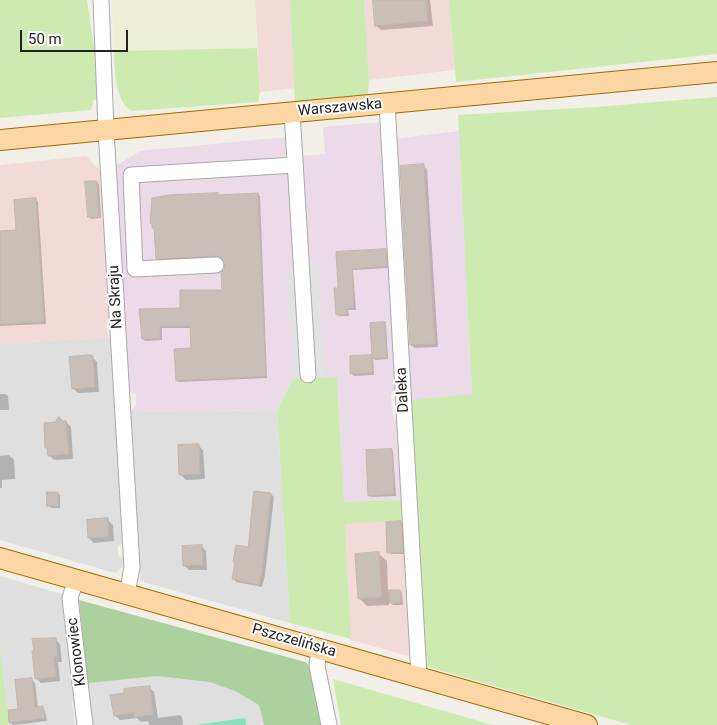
<!DOCTYPE html>
<meta charset="utf-8">
<style>
body{margin:0}
#map{position:relative;width:717px;height:725px;overflow:hidden;background:#f2efe9;font-family:Roboto,sans-serif}
canvas{display:block}
.scale{position:absolute;left:20px;top:30px;width:108px;height:22px;box-sizing:border-box;border:2px solid #222;border-top:0;padding-left:6px;font-size:15px;line-height:18px;white-space:nowrap;color:#222;-webkit-text-stroke:4px #fff;paint-order:stroke}
</style>
<div id="map">
<canvas width="717" height="725"></canvas>
<div class="scale">50 m</div>
</div>
<script>
const g = document.querySelector('canvas').getContext('2d');
g.lineJoin = 'round';
function fillPath(path, color) { g.fillStyle = color; g.fill(path, 'evenodd'); }
function strokePath(path, color, width, dash) { g.strokeStyle = color; g.lineWidth = width; g.lineCap = dash ? 'butt' : 'round'; g.setLineDash(dash || []); g.stroke(path); }
function label(font, color, halo, rows, align = 'center') {
  g.font = font + ' Roboto,sans-serif'; g.lineWidth = 4; g.setLineDash([]); g.textBaseline = 'middle'; g.strokeStyle = halo; g.fillStyle = color; for (const [text, x, y, turn = 0] of rows) {
    g.save(); g.translate(x, y); g.rotate((+turn || 0) * Math.PI / 180); g.textAlign = isNaN(turn) ? turn : align; if (halo) g.strokeText(text, 0, 0); g.fillText(text, 0, 0); g.restore();
  }
}
const residential = new Path2D(`
 M108 337 110 340 123 543 118 546V556L124 558 125 565 115 573 0 540V344Z
 M277 410 290 623 140 581 130 412Z
 M0 576 62 594 74 703H72L75 725H9L0 645Z
 M79 600 305 662 321 725H93Z`);
const commercial = new Path2D(`
 M255 0H290L295 88 260 92Z
 M364 0H449L455 70 369 80Z
 M86 156 102 172 111 322H107L108 337 0 344V165Z
 M404 520 412 657 351 640 345 523Z`);
const industrial = new Path2D(`
 M382 122 397 385 391 395 392 412 399 426 404 500 344 503 337 377 293 379 277 410 130 412 136 405V395L129 390 115 166 140 151 287 137 289 157 325 154 323 127Z
 M459 131 472 395 411 400V385L407 381 393 139Z`);
const farmland = new Path2D(`
 M112 0H255L257 48 114 51Z`);
const grass = new Path2D(`
 M0 0H87L99 83V99L94 100 91 110 0 118Z
 M290 0H364L369 80 368 94 295 102Z
 M449 0H717V54L456 82Z
 M257 48 260 92 258 102 131 111C114 98 115 71 114 51Z
 M717 97V725H631L425 666 411 400 472 394 458 115 595 107Z
 M337 377 344 502 404 500V520L345 524 351 639 290 623 277 410 293 379Z
 M0 645 9 725H0Z
 M333 679 493 725H341Z`);
const forest = new Path2D(`
 M79 600 305 662 310 666 321 725H264L259 705 235 691 210 682 157 676 88 683Z`);
const pitch = new Path2D(`
 M245 718 246 725H196Z`);
const parking = new Path2D(`
 M318 265 324 377 293 379 286 268Z`);
const shadow = new Path2D(`
 M374 0H430L433 26 381 30 376 25Z
 M423 166 427 169 438 347 415 348 411 345Z
 M96 182 99 184 101 218 91 219 89 217Z
 M257 194 260 196 267 378 179 382 177 380 192 350V328H162V340L145 341 143 339 181 309 223 291 227 264 223 259 219 257 159 260 157 258 155 230 151 223Z
 M36 200 38 202 46 324 0 326V232L17 231Z
 M385 250 387 252 388 268 353 270 356 310H348L349 316H339L337 314 339 289 337 253Z
 M384 324 386 326 388 359 375 360 373 358Z
 M92 357 97 362 99 392 78 393 73 388Z
 M371 357 373 359 374 375 354 376 352 374Z
 M0 394H5L8 396 9 410H0Z
 M66 422 71 427 73 459 54 460 49 455 56 423Z
 M198 445 203 450 205 479 186 480 181 475Z
 M391 450 393 452 396 496 372 497 369 495Z
 M9 455 14 460 15 479 2 480V488H0V456Z
 M58 493 60 495V508H51L49 506Z
 M271 494 274 497 265 575 262 587 236 582 233 578 249 548Z
 M108 520 113 525 114 541 94 543 89 538Z
 M400 522 403 524 404 554H391L389 552Z
 M201 546 206 551 207 570H189L184 565Z
 M379 554 387 561 388 592 400 591 402 593 403 605H393L389 600V605L367 606 359 598Z
 M55 639 60 644 62 662H58L60 681 41 683 36 678Z
 M32 680 35 683 38 708H42L45 711 47 721 13 725 10 722 19 710Z
 M149 687 154 692 158 718 180 715 182 717 183 725H149L148 721 141 722 137 718 120 720 115 715Z`);
const building = new Path2D(`
 M373 0H426L428 21 375 26Z
 M424 164 435 344 410 345 400 166Z
 M85 181H97L99 217H88Z
 M218 193V195L258 193 266 376 176 381 174 349 191 348 190 326H160V339H142L139 309 180 308V290H222L221 273 224 269 225 264 221 257 216 256 156 259 154 228H152V223H150L152 198 169 195Z
 M36 198 44 322 0 324V231L16 230 14 200Z
 M386 249 387 266 352 269 354 308 347 309V314L336 315 334 288H338L336 252Z
 M385 322 387 358H372L370 323Z
 M91 355 93 356 95 387 72 389 69 357Z
 M372 355V373L350 374V356Z
 M59 417 63 421H66L69 454 48 456 47 448H45L44 423 55 422Z
 M199 444 200 474 179 475 178 445Z
 M392 449 394 494 368 496 366 450Z
 M254 491 271 493 262 572 259 585 232 579 235 563 233 562 236 545 248 547Z
 M47 492H58V506H47Z
 M108 518 109 537 88 538 87 520Z
 M401 521 403 552 387 553 386 522Z
 M202 545 203 565 183 566 182 546Z
 M379 552 382 597 358 599 355 554Z
 M389 590H400L401 603H390Z
 M56 638 58 657H54L56 677 35 679 32 651H34L32 639Z
 M32 678 35 707 43 706 45 718 9 723 8 710 18 709 15 680Z
 M150 686 153 715 134 717V713L114 716 110 695 124 693V689Z`);
const minor = new Path2D(`
 M101 0 106 130 132 567 127 594
 M387 103 419 676
 M292 112 308 375
 M216 265 135 269 131 175 295 165
 M76 579 70 598 85 725
 M319 648 317 666 329 725`);
const major = new Path2D(`
 M0 140 717 72
 M0 558 587 725`);
const streetNames = [
 ["Warszawska",340,108,-5],
 ["Na Skraju",116,297,-93],
 ["Daleka",403,390,-93],
 ["Pszczelińska",294,641,16],
 ["Klonowiec",77,652,-97]
];
fillPath(residential, '#e0dfdf');
fillPath(commercial, '#f2dad9');
fillPath(industrial, '#ebdbe8');
fillPath(farmland, '#eef0d5');
fillPath(grass, '#cdebb0');
fillPath(forest, '#add19e');
fillPath(pitch, '#88e0be');
fillPath(parking, '#e2e2e2');
fillPath(shadow, '#0003');
fillPath(building, '#c7bfb8');
strokePath(building, '#c4b6ab', 1);
strokePath(minor, '#a9a9a9', 17);
strokePath(major, '#a06b00', 22);
strokePath(minor, '#fff', 15);
strokePath(major, '#fcd6a4', 20);
label('15px', '#222', '#fff', streetNames);
</script>
